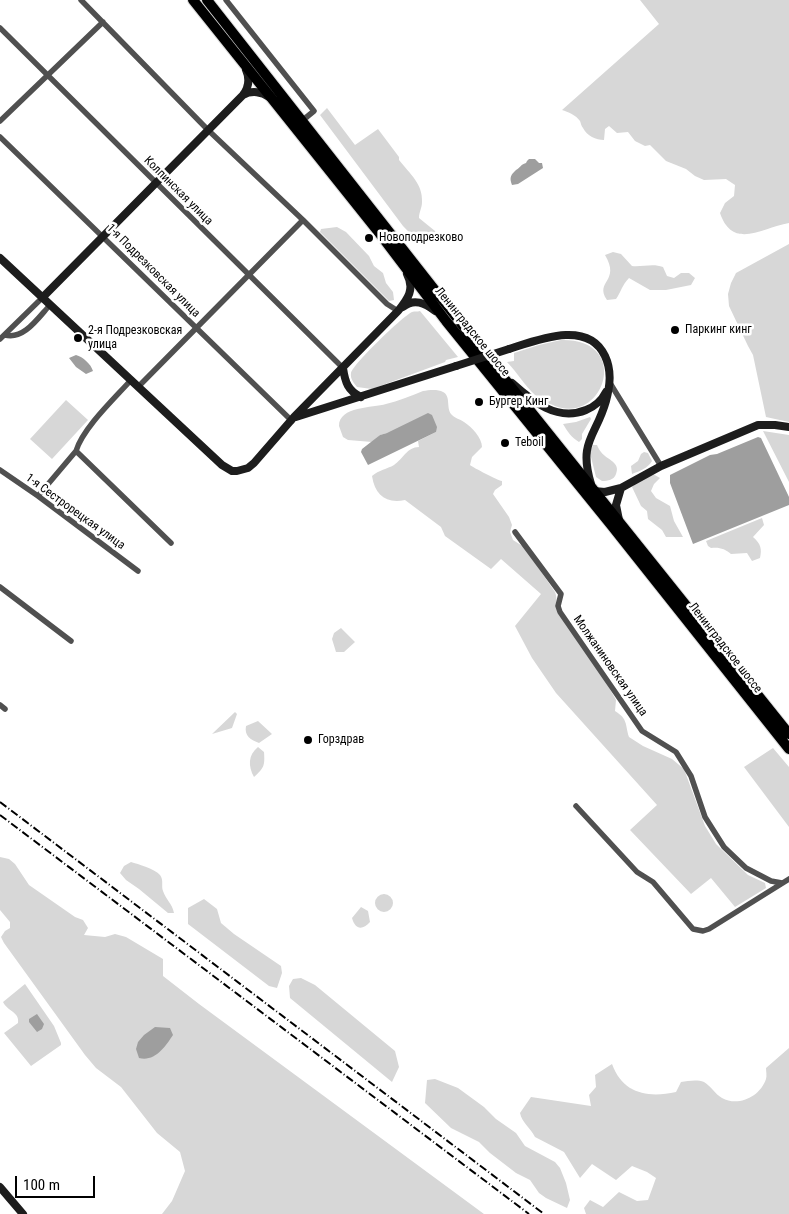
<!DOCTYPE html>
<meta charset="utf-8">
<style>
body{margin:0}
#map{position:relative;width:789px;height:1214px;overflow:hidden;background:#fff;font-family:"Roboto Condensed",sans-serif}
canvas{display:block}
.scale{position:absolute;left:15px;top:1176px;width:80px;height:22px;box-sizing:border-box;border:2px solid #000;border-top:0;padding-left:6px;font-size:15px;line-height:18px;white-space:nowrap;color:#000;-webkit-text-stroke:4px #fff;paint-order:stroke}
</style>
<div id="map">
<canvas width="789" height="1214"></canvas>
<div class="scale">100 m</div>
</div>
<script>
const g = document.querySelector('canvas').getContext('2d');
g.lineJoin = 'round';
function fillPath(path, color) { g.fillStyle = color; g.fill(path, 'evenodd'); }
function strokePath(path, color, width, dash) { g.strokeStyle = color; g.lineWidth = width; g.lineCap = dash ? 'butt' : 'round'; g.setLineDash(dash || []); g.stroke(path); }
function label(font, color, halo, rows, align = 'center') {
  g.font = font + ' "Roboto Condensed",sans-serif'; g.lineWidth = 5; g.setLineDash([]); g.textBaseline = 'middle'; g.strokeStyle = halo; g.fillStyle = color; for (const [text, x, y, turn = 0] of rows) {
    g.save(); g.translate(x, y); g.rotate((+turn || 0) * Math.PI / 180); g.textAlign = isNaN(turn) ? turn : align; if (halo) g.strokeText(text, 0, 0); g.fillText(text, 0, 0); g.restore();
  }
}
const green = new Path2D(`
 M640 0H789V223C763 227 733 251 720 213L725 203 734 196 735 185 726 179 704 180 695 176 686 169 666 161 650 145 645 146 635 141 628 132 617 133 609 126 605 129 604 140C596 140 587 136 583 128 581 126 581 123 580 121 576 115 568 112 562 110L659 24Z
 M327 108 355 145 378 129 399 157V160C410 174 423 184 422 202 422 208 419 212 419 218L435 231 437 235 436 240C423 244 410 234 403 226L320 115Z
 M337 227 346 232 369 256 374 266 383 273 386 283 393 292 394 300 389 301 320 232 321 229Z
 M789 244V422L766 417 753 355 748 346 729 306 728 294 731 283 736 273Z
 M613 252 621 254 632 266C643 267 653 263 663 267L667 276 674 278 681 273H689L695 278 691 285 666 290H650L629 278C622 285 621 292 616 299L607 300C594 281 621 282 605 255Z
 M420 311 458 357 446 360 445 362 372 389 357 387C354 383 350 379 351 373 353 364 403 316 412 312 415 311 417 312 420 311Z
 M561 340C632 338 605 425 555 406 548 403 540 400 535 395 524 385 517 372 507 362L514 361V353L539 345Z
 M423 391C429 390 438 389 443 392 451 396 446 407 451 414 454 418 460 419 464 422 472 427 482 438 482 447L472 457 470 465C474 468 497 480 502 481V485L495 490 493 494 509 517 512 525 510 532 513 540 524 547 555 592C558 600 555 605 558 613L599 670 616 700 615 711C628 719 625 724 629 737L643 746 672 759 684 769 705 826 716 844 748 875 765 883 766 888 735 907 711 878 691 894 630 830 657 805 556 693 532 658 515 626 541 594 501 559 491 569 445 536 441 527 405 500C386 504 375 495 372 476 379 470 387 469 394 465 403 459 407 447 419 447L418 441 436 432 387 433 380 435 372 442 348 440 343 437C342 434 340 429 339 426 339 406 373 408 386 404 398 401 411 396 423 391Z
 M66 400 88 420 52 459 30 439Z
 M590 417 591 419 582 434V439L579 442C572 438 567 431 563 424L576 422Z
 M763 431 789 435V482Z
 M593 445H597C598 447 599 450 601 452 607 460 621 462 616 474 614 480 608 481 602 481L596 477 590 453Z
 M644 452 648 453 652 461C648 468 640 471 632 474L631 466 638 461 641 454Z
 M653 474 660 478 654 484 651 491 656 498 670 506 674 521 683 537H666L662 530 648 519 647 511 641 506 632 487 638 481Z
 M762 518 764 525 753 537C761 544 762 549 760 558L752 561 747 553 731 554C725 549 720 547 711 548L708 546 706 541Z
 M341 628 355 642 344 652H336L332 639 334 633Z
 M235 712 237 714 232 728 212 734Z
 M258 721 272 734 259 743C251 740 244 736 246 726Z
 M258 747 264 752C265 766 264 768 254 777 248 766 248 755 258 747Z
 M773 748 789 767V827L744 767Z
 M0 857 9 859 15 864 29 885 75 917 83 920 88 928 84 935 105 937 115 934 126 937 163 959V976L199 1004 484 1214H162L172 1201 185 1171 180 1152 157 1133 121 1087 96 1068 85 1055 4 943 1 937 5 931 10 928V922L0 910Z
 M131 862C138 864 155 869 160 875 164 880 161 886 163 891 166 900 172 903 174 913H168L139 889 126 880 120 873 124 866Z
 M375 903a9 9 0 1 1 18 0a9 9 0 1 1-18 0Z
 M204 899 217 909 221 923 234 934 281 966 282 973 277 988 269 986 188 924V908Z
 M361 907 368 911 370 922C362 931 355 929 352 918Z
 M301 978 315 985 395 1051 399 1067 392 1082 290 998 289 986 293 979Z
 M25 984 54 1026 61 1043V1045L31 1066 4 1033 18 1023C20 1012 7 1011 3 1002Z
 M789 1048V1214H586L584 1208 590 1200 603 1207 619 1192 637 1201 648 1200 656 1178 647 1172 632 1166 616 1180 592 1164 580 1178 564 1152 535 1137C530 1127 522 1123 520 1113L531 1097 591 1106 589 1095 596 1087 595 1075 612 1064C623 1094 648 1098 676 1092L681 1082C688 1081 697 1079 704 1082 711 1086 715 1094 722 1098 738 1107 760 1097 766 1079 767 1076 766 1071 766 1068Z
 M435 1079 458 1088 484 1107 496 1119 516 1133 525 1146 555 1162 560 1168 566 1183 570 1200 567 1208 546 1198 539 1193 530 1180 516 1173 490 1153 479 1142 451 1128 425 1103 427 1080Z`);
const water = new Path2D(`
 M529 159H535L539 163H542L543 168 518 184 512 185C509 177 511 175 516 170 521 167 520 165 526 163L527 161Z
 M76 355C83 357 91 364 93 371L86 374 76 367 69 358Z
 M428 413 432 415 437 427 436 432 368 465 361 452 362 449 380 435 387 433Z
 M758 437 761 438 789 497V505L693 544 670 483V475L710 455 717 454Z
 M37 1014 44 1024 42 1029 37 1032 29 1022V1019Z
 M155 1027 170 1028 173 1035C165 1047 155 1062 139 1058L136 1049 138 1042 144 1035Z`);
const street = new Path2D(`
 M81 0 208 130 303 220 387 304 398 311
 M226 0 314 111 303 120
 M0 28 343 368
 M0 121 103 22
 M0 137 292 421
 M5 335C24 340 38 318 50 305
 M0 339 42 298
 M610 383 661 466
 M138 387 303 220
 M76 451 171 543
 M0 470 38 496 138 571
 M38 496 76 451C83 428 114 399 131 380
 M515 532 561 594 558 606 560 612 642 731 676 752 691 776 705 817 724 847 746 868 771 881 782 883
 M0 587 71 641
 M0 705 5 709
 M576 806 637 872 653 882 693 929 703 931 709 929 789 879`);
const secondary = new Path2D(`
 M243 95C252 90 262 92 269 97
 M0 258 222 465 232 471H237L248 468 254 463 294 417 398 311C408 299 415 289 407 274
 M42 298 243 95C249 87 250 79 246 70
 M403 307C414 298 425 303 435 311
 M509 349C537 340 588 319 605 356 612 371 610 386 606 401 596 437 578 441 591 484
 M343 368C345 382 348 391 361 397
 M512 383C532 401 557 422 586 410 594 407 602 400 606 392
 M296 417 456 366
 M594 491 605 492 621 488 661 466 758 425H775L789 427
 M619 520 616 505 621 488
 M0 1187 23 1214`);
const highway = new Path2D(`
 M193 0 380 234 446 321 612 526 789 749
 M207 0 500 373 789 734`);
const rail = new Path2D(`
 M0 802 544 1214
 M0 815 529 1214`);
const secondaryBridge = new Path2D(`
 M456 366 509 349`);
const markers = [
 [369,238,5,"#000"],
 [675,330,5,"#000"],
 [78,338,5,"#000"],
 [479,402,5,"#000"],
 [505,443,5,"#000"],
 [308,740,5,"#000"]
];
const streetNames = [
 ["Колпинская улица",178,191,45],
 ["1-я Подрезковская улица",153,271,45],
 ["Ленинградское шоссе",472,332,51],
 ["1-я Сестрорецкая улица",75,512,36],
 ["Ленинградское шоссе",725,648,52],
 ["Молжаниновская улица",610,666,55]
];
const poiNames = [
 ["Новоподрезково",379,238],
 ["Паркинг кинг",685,330],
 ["2-я Подрезковская",88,331],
 ["улица",88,345],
 ["Бургер Кинг",489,402],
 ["Teboil",515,443],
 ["Горздрав",318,740]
];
fillPath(green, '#d7d7d7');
fillPath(water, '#9e9e9e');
strokePath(highway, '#dbdbdb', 12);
strokePath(street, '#505050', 5.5);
strokePath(secondary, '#1d1d1d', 8);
strokePath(highway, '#000', 10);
strokePath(rail, '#000', 2, [8, 2.5, 1, 2.5]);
strokePath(secondaryBridge, '#1d1d1d', 8);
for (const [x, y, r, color] of markers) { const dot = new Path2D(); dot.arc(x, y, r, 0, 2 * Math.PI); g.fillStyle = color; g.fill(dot); strokePath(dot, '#fff', 2); }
label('12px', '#000', '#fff', streetNames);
label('12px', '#000', '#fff', poiNames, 'left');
</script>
